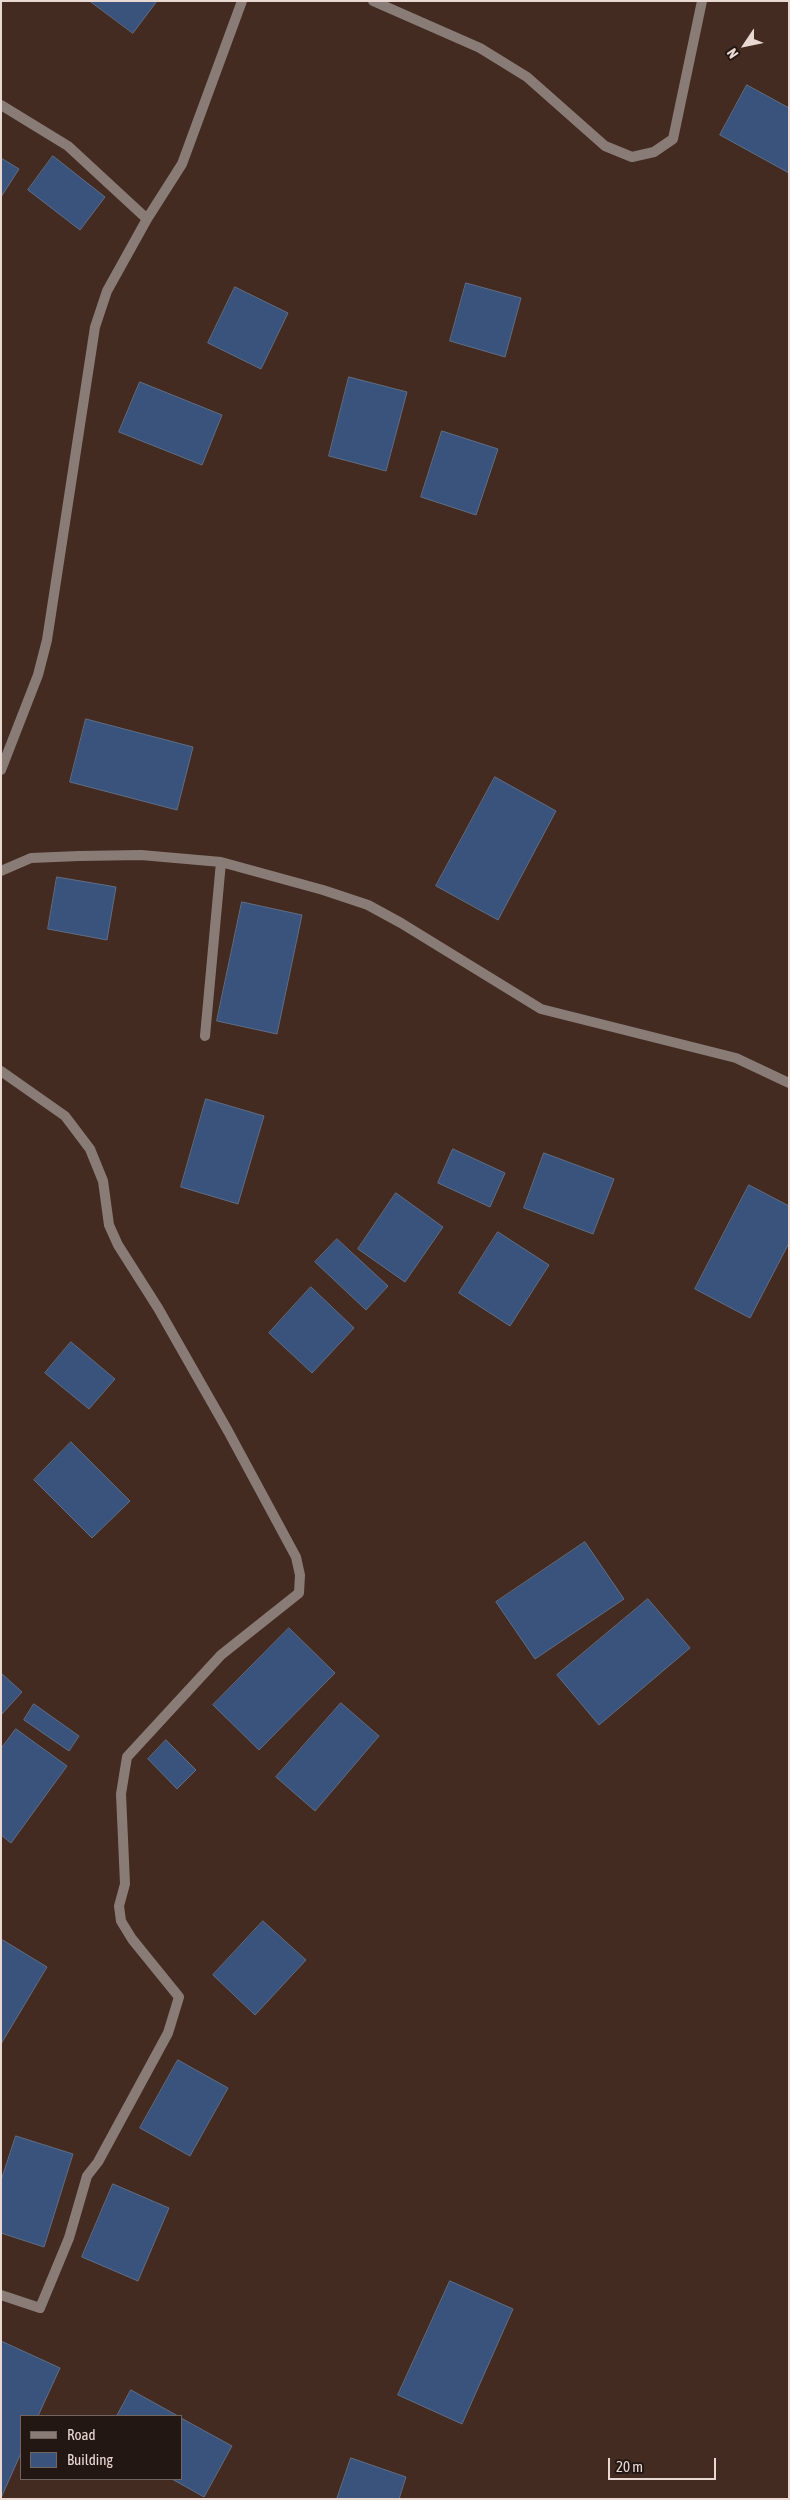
<!DOCTYPE html>
<style>
body{margin:0}
#map{position:relative;width:790px;height:2500px;overflow:hidden;background:#442b22;font-family:"Asap Condensed",sans-serif}
canvas{display:block}
.frame{position:absolute;inset:0;border:2px solid #ead9d3;pointer-events:none}
.legend{position:absolute;left:20px;top:2415px;width:162px;height:65px;box-sizing:border-box;background:#221713;border:1px solid #726560;margin:0;padding:6px 9px;list-style:none;font-size:15px;color:#ead9d3}
.legend li{display:flex;align-items:center;gap:10px;height:25px}
.legend b{width:25px;border:1px solid #726560}
.north{position:absolute;left:720px;top:20px;width:50px;height:50px;-webkit-text-stroke:4px #221713;paint-order:stroke;rotate:236deg;font-size:14px;font-weight:700;line-height:20px;text-align:center;color:#ead9d3}
.north::after{content:'';display:block;margin:auto;width:18px;height:22px;background:#ead9d3;clip-path:polygon(50% 0,100% 100%,50% 72%,0 100%)}
.scale{position:absolute;left:608px;top:2458px;width:108px;height:22px;box-sizing:border-box;border:2px solid #ead9d3;border-top:0;padding-left:6px;font-size:15px;line-height:18px;white-space:nowrap;color:#ead9d3;-webkit-text-stroke:4px #221713;paint-order:stroke}
</style>
<div id="map">
<canvas width="790" height="2500"></canvas>
<div class="frame"></div>
<ul class="legend">
<li><b style="height:6px;background:#897c77"></b>Road</li>
<li><b style="height:14px;background:#39537c"></b>Building</li>
</ul>
<div class="north">N</div>
<div class="scale">20 m</div>
</div>
<script>
const g = document.querySelector('canvas').getContext('2d');
g.lineJoin = 'round';
function fillPath(path, color) { g.fillStyle = color; g.fill(path, 'evenodd'); }
function strokePath(path, color, width, dash) { g.strokeStyle = color; g.lineWidth = width; g.lineCap = dash ? 'butt' : 'round'; g.setLineDash(dash || []); g.stroke(path); }
const building = new Path2D(`
 M90 1H157L133 33Z
 M747 85 789 108V173L720 135Z
 M53 156 105 197 80 230 28 190Z
 M1 158 19 169 1 197Z
 M466 283 521 298 505 357 450 341Z
 M235 287 288 313 261 369 208 343Z
 M349 377 407 392 386 471 329 456Z
 M140 382 222 415 202 465 119 432Z
 M442 431 498 449 476 515 421 497Z
 M86 719 193 747 177 810 70 782Z
 M495 777 556 811 498 920 436 886Z
 M57 877 116 887 107 940 48 929Z
 M242 902 302 915 277 1034 217 1021Z
 M206 1099 264 1116 238 1204 181 1187Z
 M453 1149 505 1173 490 1207 438 1183Z
 M544 1153 614 1179 593 1234 524 1208Z
 M749 1185 789 1206V1243L750 1318 695 1289Z
 M396 1193 443 1227 405 1282 358 1249Z
 M498 1232 549 1265 510 1326 459 1293Z
 M337 1239 388 1286 366 1310 315 1262Z
 M311 1287 354 1328 312 1373 269 1333Z
 M71 1342 115 1379 89 1409 45 1373Z
 M71 1442 130 1501 92 1538 34 1480Z
 M585 1542 624 1599 535 1659 496 1602Z
 M648 1599 690 1648 599 1725 557 1675Z
 M289 1628 335 1673 259 1750 213 1705Z
 M1 1673 22 1692 1 1715Z
 M341 1703 379 1736 315 1811 276 1777Z
 M34 1704 79 1736 69 1751 24 1720Z
 M16 1729 67 1766 11 1843 1 1835V1749Z
 M166 1740 196 1770 177 1789 148 1759Z
 M263 1921 306 1960 255 2015 213 1975Z
 M1 1939 47 1967 1 2044Z
 M178 2060 228 2088 190 2156 140 2128Z
 M16 2136 73 2154 44 2247 1 2233V2181Z
 M113 2184 169 2208 138 2281 82 2257Z
 M450 2281 513 2309 462 2424 398 2395Z
 M1 2341 60 2368 38 2416H21V2453L1 2498Z
 M131 2390 178 2416H117Z
 M181 2418 232 2446 204 2497 172 2479H181Z
 M351 2458 406 2477 399 2499H337Z`);
const street = new Path2D(`
 M373 1 480 48 527 77 605 146 632 157 654 152 673 139 702 1
 M1 105 68 146 147 219
 M1 770 38 675 47 640 95 327 107 291 147 219 182 164 242 1
 M1 871 31 858 79 856 141 855 221 862 323 890 368 905 401 923 541 1009 736 1058 789 1083
 M205 1036 221 862
 M1 1071 65 1116 90 1149 103 1181 109 1225 118 1245 158 1308 228 1431 296 1557 300 1575 299 1593 221 1655 127 1757 121 1794 125 1884 119 1906 121 1921 132 1939 179 1997 168 2033 98 2162 87 2176 69 2238 40 2308 1 2295`);
fillPath(building, '#39537c');
strokePath(building, '#5f6e85', 1);
strokePath(street, '#897c77', 10);
</script>
